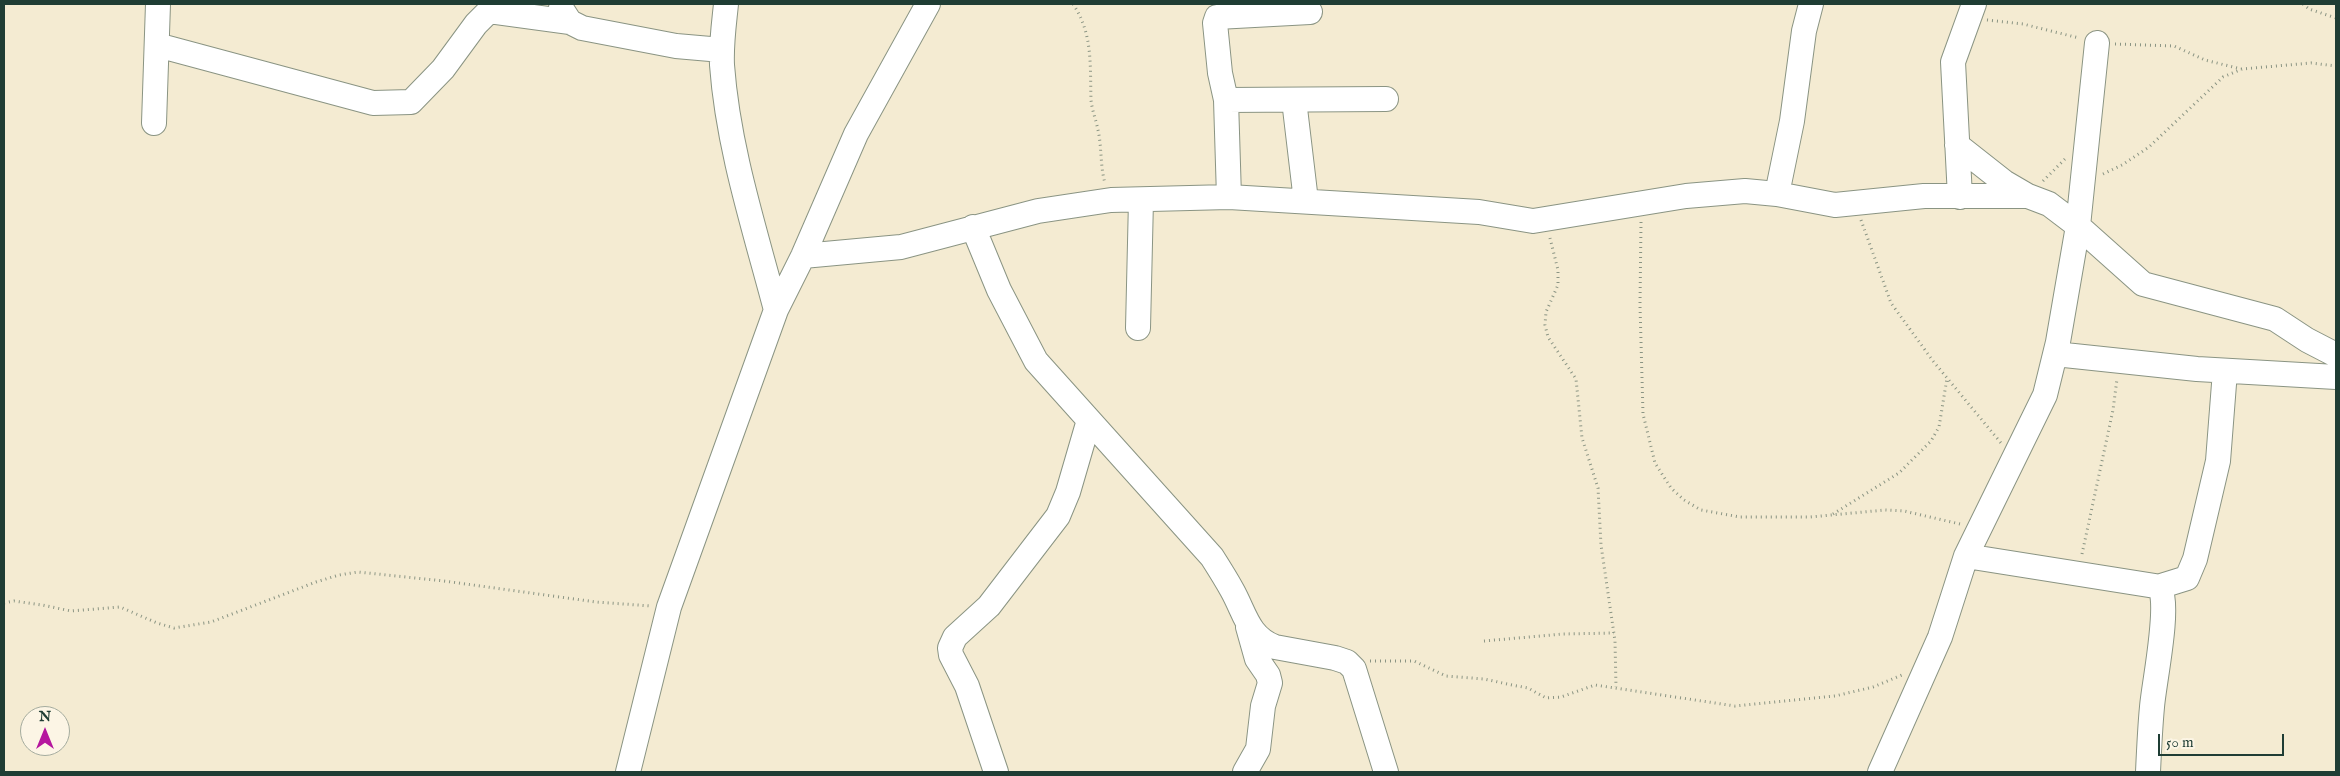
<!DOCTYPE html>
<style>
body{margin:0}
#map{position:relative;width:2340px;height:776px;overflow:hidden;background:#f4ebd2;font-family:"IM FELL English",serif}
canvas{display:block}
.frame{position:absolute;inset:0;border:5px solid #1f3d34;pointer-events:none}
.north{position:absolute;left:20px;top:706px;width:50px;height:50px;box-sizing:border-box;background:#fcf5e5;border:1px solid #a4ab9e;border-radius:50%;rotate:0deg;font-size:14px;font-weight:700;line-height:20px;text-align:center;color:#1f3d34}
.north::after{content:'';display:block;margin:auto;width:18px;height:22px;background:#b5179e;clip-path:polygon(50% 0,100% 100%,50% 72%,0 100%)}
.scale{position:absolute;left:2158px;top:734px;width:126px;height:22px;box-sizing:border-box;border:2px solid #1f3d34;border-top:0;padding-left:6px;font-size:15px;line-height:18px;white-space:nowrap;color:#1f3d34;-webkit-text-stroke:4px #fcf5e5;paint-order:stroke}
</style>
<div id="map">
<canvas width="2340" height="776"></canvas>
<div class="frame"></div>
<div class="north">N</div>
<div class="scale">50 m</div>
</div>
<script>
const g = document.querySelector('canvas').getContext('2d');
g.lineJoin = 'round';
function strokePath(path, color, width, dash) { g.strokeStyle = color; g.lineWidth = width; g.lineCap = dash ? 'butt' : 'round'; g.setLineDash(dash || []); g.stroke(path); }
const path = new Path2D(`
 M1073 4C1093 33 1090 66 1091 100 1092 110 1096 120 1098 130 1102 148 1100 166 1105 183
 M2303 4 2309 9 2336 18
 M1987 20 2023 24 2079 38
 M2115 44 2174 46 2205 60 2241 69
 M2103 174 2122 165 2149 147 2223 77 2242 69 2311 63 2336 66
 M2043 181 2065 159
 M1861 220 1891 303 1933 361 2001 443
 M1641 222 1640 305 1643 414 1655 463 1671 488 1684 500 1701 510 1740 517H1810L1885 510 1904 511 1960 524
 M1550 238 1558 270V285L1546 312 1545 325 1548 337 1576 379 1582 438 1598 488 1601 545 1615 641 1616 687
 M1833 514 1899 473 1931 441 1939 427 1947 378
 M2082 554 2113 410 2117 379
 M4 603 14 601 42 605 71 611 120 607 157 623 174 628 211 622 316 582 339 575 358 572 444 581 596 602 651 606
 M1484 641 1563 634 1614 633
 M1370 661H1414L1446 676 1484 679 1512 685 1528 688 1546 698 1561 697 1595 685 1735 706 1835 696 1873 687 1902 675`);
const minor = new Path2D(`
 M726 4C724 24 721 44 722 65 728 148 755 230 776 310
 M561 8 570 22 582 28 676 46 722 50
 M157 45 373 103 411 102 443 69 476 24 489 11 570 22
 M1226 100 1386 99
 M1294 100 1306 201
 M154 123 158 4
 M1957 145 2004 182 2028 196
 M1777 194 1792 121 1804 31 1811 4
 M1229 197 1226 100 1220 73 1215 23 1217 17 1310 12
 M1960 197 1953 62 1974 4
 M973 227 999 290 1036 361 1212 557C1219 568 1226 579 1232 590 1245 613 1248 637 1275 647L1335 658 1347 662 1354 669 1386 772
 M803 256 901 247 1038 211 1111 200 1229 197 1479 212 1533 221 1686 196 1745 191 1777 194 1835 205 1924 196H2028L2049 204 2078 226 2143 284 2275 319 2307 340 2336 355
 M1138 328 1141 200
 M2055 354 2197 369 2336 377
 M1966 556 2155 586 2160 588C2170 608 2154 682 2152 707 2150 728 2149 750 2148 772
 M2158 587 2187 578 2195 559 2218 461 2225 371
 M628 772 669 607 776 310 803 256 856 134 928 4
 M996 772 967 686 951 655 950 648 955 637 989 606 1058 516 1068 492 1089 420
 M1245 772 1258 749 1263 706 1270 683 1268 675 1257 659 1248 627
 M1880 772 1940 637 1966 556 2045 395 2058 342 2078 226 2097 43`);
strokePath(minor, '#8a9483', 26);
strokePath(path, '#8a9483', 3, [1, 4]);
strokePath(minor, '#fff', 24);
</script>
